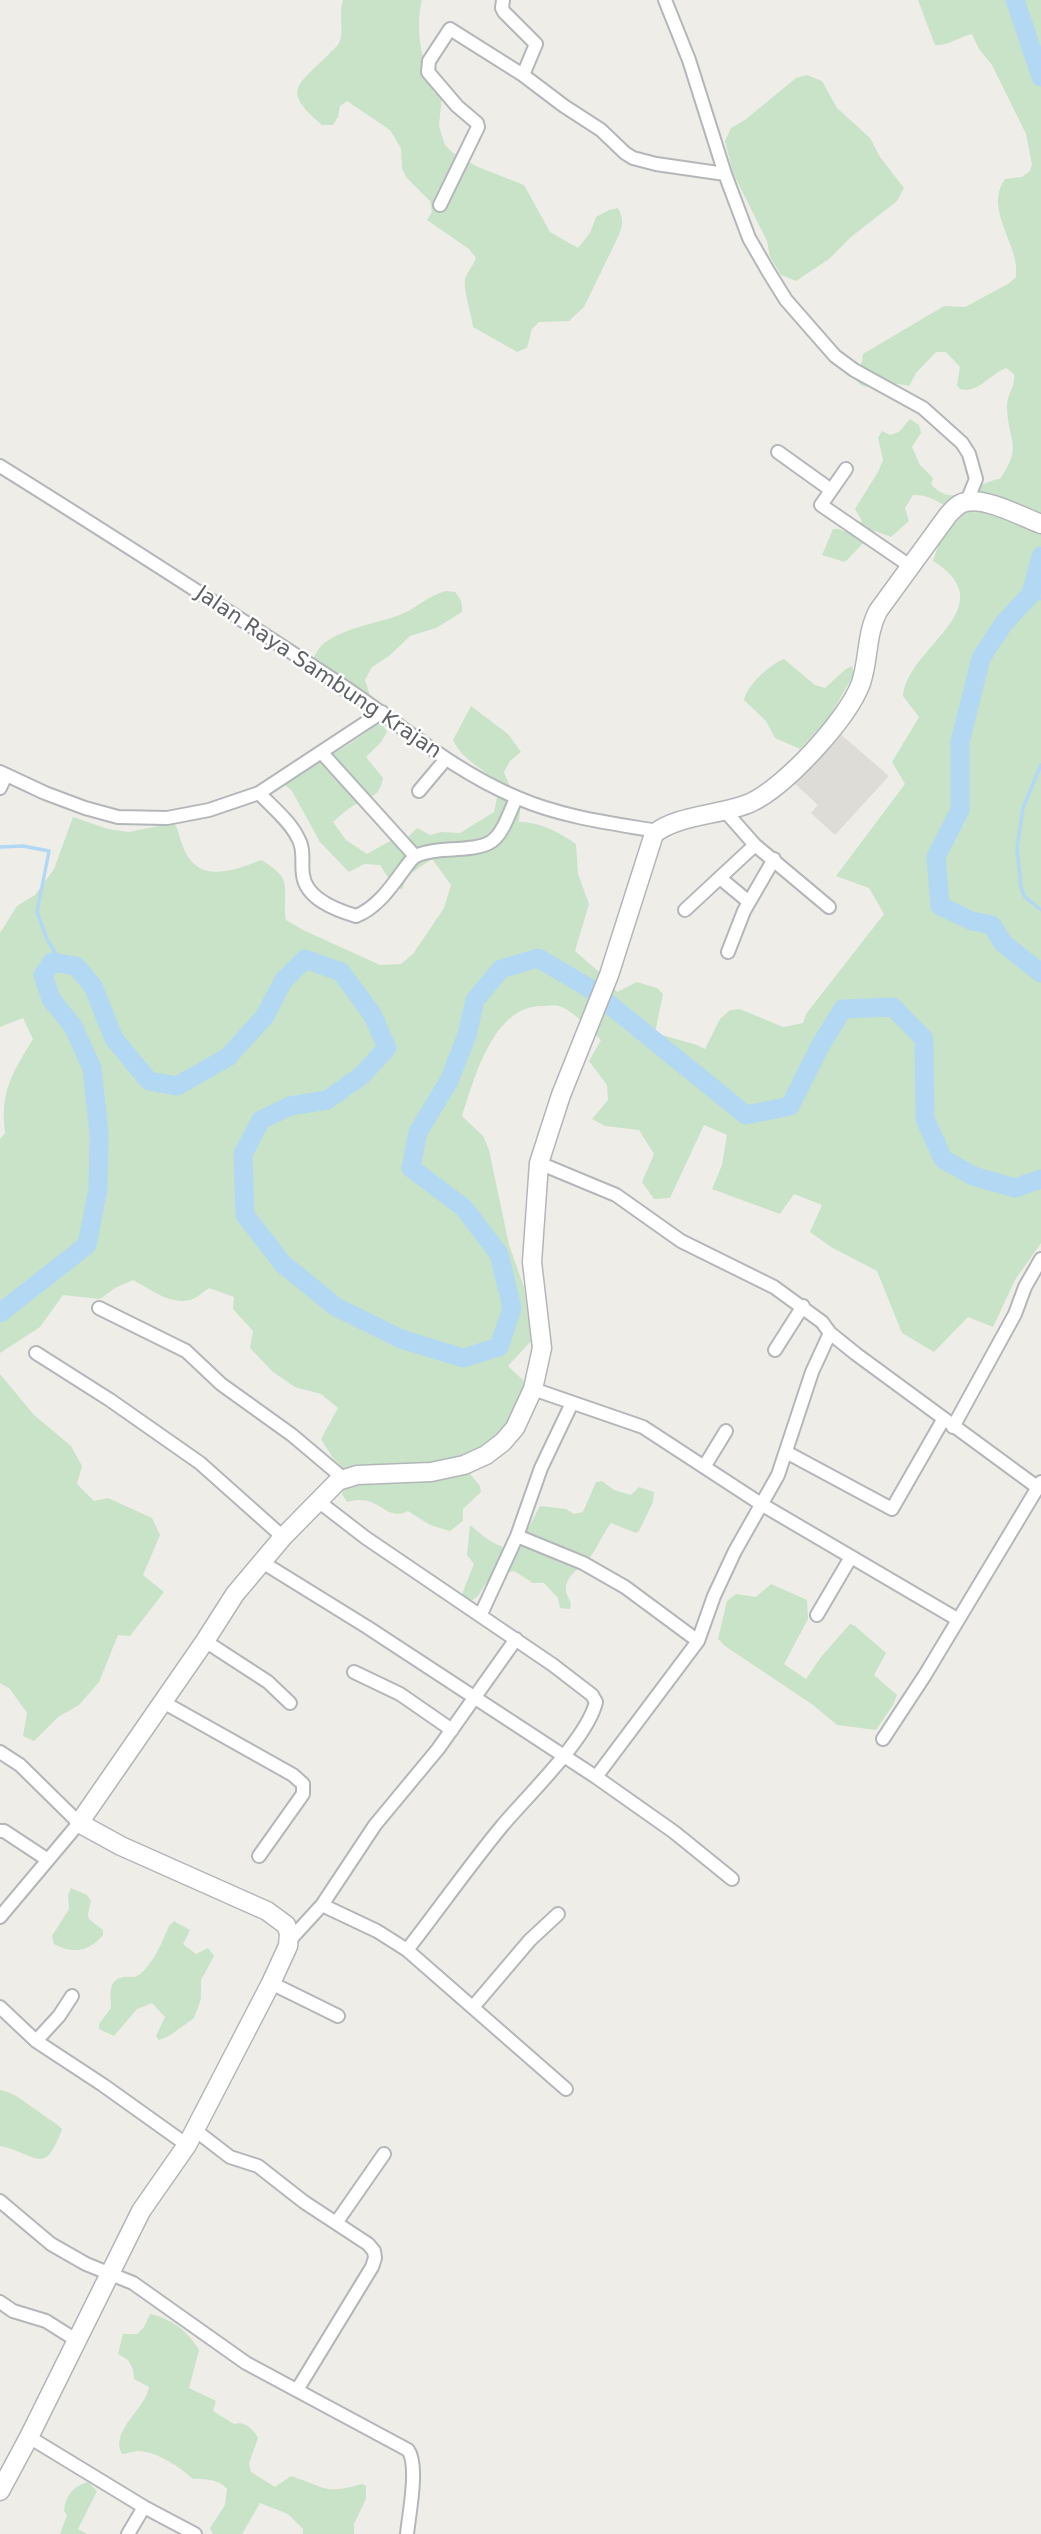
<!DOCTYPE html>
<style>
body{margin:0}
canvas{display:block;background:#efede7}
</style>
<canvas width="1041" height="2534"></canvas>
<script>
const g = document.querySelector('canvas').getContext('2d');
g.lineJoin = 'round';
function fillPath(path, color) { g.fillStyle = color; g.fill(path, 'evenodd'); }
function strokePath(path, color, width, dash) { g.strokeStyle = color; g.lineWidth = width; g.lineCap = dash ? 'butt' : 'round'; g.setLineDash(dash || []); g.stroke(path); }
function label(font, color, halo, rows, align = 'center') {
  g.font = font + ' "DejaVu Sans",sans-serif'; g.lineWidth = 5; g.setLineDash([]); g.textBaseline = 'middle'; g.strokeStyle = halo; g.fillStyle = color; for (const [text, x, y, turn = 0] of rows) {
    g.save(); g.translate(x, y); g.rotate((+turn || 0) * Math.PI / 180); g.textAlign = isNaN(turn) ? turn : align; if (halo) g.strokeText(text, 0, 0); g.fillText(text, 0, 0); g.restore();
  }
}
const education = new Path2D(`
 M838 732 889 776 835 835 811 813 818 805 792 781Z`);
const green = new Path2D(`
 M343 0H422C414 30 423 64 434 92L442 95 439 126 445 145 453 153 478 167 524 185 550 232 578 248 590 233 596 217 609 210 618 208C624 219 623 226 618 237L584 307 569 321 539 322 532 329 527 348 517 352 473 327C472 315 463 289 465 279 467 272 473 266 476 258L469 249 427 220 432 212 430 201 407 178 402 169 401 149 395 138 390 130 347 101 340 106 338 117 333 125H322C281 90 297 86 328 55 331 51 337 47 339 43 345 32 338 14 343 0Z
 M918 0H1041V1243L1015 1280 993 1327 968 1317 934 1352 902 1333 877 1271 831 1247 810 1232 822 1205 794 1194 780 1214 712 1189 722 1165 727 1135 704 1125 670 1198 654 1199 642 1182 654 1154 639 1130 605 1126 592 1119 608 1100 607 1085 589 1061 601 1040C589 1029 574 1011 559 1006 554 1005 547 1006 542 1006 493 1006 475 1077 462 1116L483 1136 489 1150 509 1245 524 1287 531 1341 508 1366 524 1381C522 1413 494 1442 467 1457L471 1475 480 1486 481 1492 463 1509V1521L450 1531 430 1525 408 1511C384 1523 381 1492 347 1502L342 1494 347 1471 333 1458 321 1439 338 1408 321 1394 295 1387 273 1372 250 1348 253 1331 233 1309 234 1297 209 1288C203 1292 197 1298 190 1300 170 1305 150 1289 133 1280L115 1288 100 1299 63 1295 40 1327 0 1353V1139L5 1133C0 1091 12 1074 33 1039L23 1018 0 1027V933L17 906 35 895 54 869 73 817 108 829 129 832 174 823C179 831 179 836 182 844 196 885 230 872 261 860 295 880 282 886 286 920L303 930 380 965 401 964 413 954 444 908 451 885 432 859 407 876 402 890 387 876 380 865 364 864 349 872 320 842 292 791 284 784 351 743 381 722 387 732 381 742 366 757 383 778C380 797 370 797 356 804 348 808 340 816 333 822L346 840 367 854 397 837 407 838 417 828 430 835 441 832 460 833 494 812 500 784C483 768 464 762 453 740L471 706 508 734 521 752 510 761 504 772 520 811 519 822C538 821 561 833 576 844L578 874 589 904 575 951 598 971 617 992 637 982 657 988 663 994 655 1033 697 1045 705 1049 720 1019 730 1010 740 1009 783 1027 803 1023 806 1014 884 914 869 888 836 876 905 784 892 762 919 717 903 696C907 647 1007 607 933 561L939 543 955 514C943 504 930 494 913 495L905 508 909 521 891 537 875 531 845 562 822 555 833 529H839L851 534 862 521 855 509 878 472 883 460 878 438 882 431 890 435 899 432 910 419 919 425 921 433 912 447 920 465 933 478 931 484C954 511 975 482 1000 479 1024 445 1007 440 1007 405 1007 394 1016 386 1014 374L1006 368C990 374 978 394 960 389L957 385 960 367 946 352H936L916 373 909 386C905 385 901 384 897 384 880 384 864 395 853 376L862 362 863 354 944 306 965 307 1008 284 1016 277C1021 246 983 210 1005 179L1022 177 1030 171 1032 165 1026 134 992 65 979 49 972 34C958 37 949 46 935 45Z
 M807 75 822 81 837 108 870 138 880 157 904 188 897 201 851 237 829 259 796 281 781 275 770 257 767 241 733 173 725 141 731 128 745 120 796 78Z
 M446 591 455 592C461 599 463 603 462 612L436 628 410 636 389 656 372 667 365 680 370 696C368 699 365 703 362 705 351 708 315 679 308 670 311 664 314 656 318 650 330 631 377 623 397 616 415 610 428 595 446 591Z
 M784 659 815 685 825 688C832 682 844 669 852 666L854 674 828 719 800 749 775 738 766 721 744 700C746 686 770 664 784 659Z
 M0 1374 34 1415 71 1446 82 1466 77 1484 94 1501 108 1498 152 1518 160 1535 143 1575 164 1592 130 1636 118 1635 99 1682 79 1705 58 1717 34 1741 23 1736 27 1713 10 1689 0 1683Z
 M602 1481 614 1490 631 1495 639 1487 654 1492 653 1502 639 1531 636 1533 611 1523C603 1533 597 1549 590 1557 583 1566 566 1575 566 1588 565 1597 573 1599 570 1609L560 1608 558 1598 544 1583H533L514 1571 491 1576 477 1597 471 1601 462 1594 474 1564 467 1555 470 1525C484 1537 497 1549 517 1549L540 1506 566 1509 574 1514 583 1512 596 1482Z
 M771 1584 807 1600 808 1619 784 1664 806 1679 821 1657 850 1624 855 1626 886 1653 874 1675 897 1695 893 1705 876 1730 837 1725 813 1705 725 1646 718 1639 727 1601 736 1594 756 1597Z
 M71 1888 87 1895 91 1901C86 1922 86 1916 103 1930V1935C89 1952 72 1954 54 1944L52 1936 69 1909 68 1895Z
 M174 1921 190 1930 183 1944 196 1954 208 1948 214 1956 201 1980V1999L194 2018 169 2036 159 2040 156 2036 165 2017 152 2003 137 2009 114 2036 99 2029V2024L111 2008C111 1994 107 1980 124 1977 131 1976 134 1979 140 1974 154 1963 162 1942 169 1926Z
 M0 2090C17 2093 25 2103 39 2112 47 2118 55 2122 62 2129 44 2178 38 2154 0 2146Z
 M150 2314C171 2318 188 2331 199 2350L189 2388 216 2401 213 2411 234 2424C245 2421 253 2429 258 2438L249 2463 251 2472 275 2487 291 2476C326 2487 323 2495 362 2484L366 2486V2499L354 2524V2534H303V2529L288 2514 260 2503 242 2534H213L210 2528 225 2505 227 2489C218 2479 206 2479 193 2479 180 2467 156 2451 138 2451 133 2451 127 2454 122 2454 109 2431 146 2409 149 2387L134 2379 133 2369 128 2360 118 2354 123 2334H137L144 2327Z
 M88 2482 97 2491 78 2529 87 2534H60L67 2515 64 2511C65 2496 73 2486 88 2482Z`);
const stream = new Path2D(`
 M1031 594 1041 599
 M1041 765 1023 808 1017 848 1021 888 1025 897 1041 910
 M0 847 23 846 49 851 37 912 47 939 62 964`);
const river = new Path2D(`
 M1015 0 1041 77
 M1041 556 1031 594 1004 623 981 658 960 742V810L936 857 940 906 972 921 992 925 1003 943 1041 973
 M0 1313 87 1245 98 1189 99 1134 92 1068 73 1026 51 999 43 975 52 962 76 966 93 986 114 1039 149 1081 177 1086 228 1057 265 1016 283 981 305 959 341 972 372 1014 387 1048 361 1076 327 1100 290 1106 261 1120 243 1154 245 1215 283 1264 336 1307 401 1339 463 1358 499 1347 512 1308 499 1254 464 1208 411 1168 418 1132 449 1081 467 1035 475 1000 501 969 538 958 589 988 746 1115 790 1106 820 1046 843 1009 893 1007 924 1039 925 1119 943 1159 973 1176 1015 1188 1041 1179`);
const street = new Path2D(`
 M503 0 502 8 504 12 536 44 523 75
 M665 0 689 60 725 174 749 238 768 271 786 300 835 356 854 370 923 408 962 443 969 454 976 479 967 501
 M440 205 478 127 477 123 457 106 428 72 429 61 450 29 523 75 564 106 601 130 625 153 633 158 656 164 725 174
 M778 452 831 490
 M0 466C114 537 227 610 340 684 399 723 451 770 518 798 562 817 610 823 657 831
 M846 469 821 505 910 566
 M322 753 415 856
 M0 772 45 793 85 808 118 817 167 818 209 810 259 793 382 712
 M0 788 6 775
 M419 791 445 760
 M259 793C271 806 290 821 298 838 305 849 301 862 303 875 306 899 336 910 356 916 377 908 392 886 405 868 408 864 412 858 416 856 423 852 434 851 442 850 496 847 496 847 516 798
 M755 845 829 907
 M720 878 749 902
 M685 910 755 845 725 811
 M728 952 744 911 774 859
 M539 1163 616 1195 681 1241 774 1287 822 1322 830 1333 856 1354 1037 1487
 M99 1308 186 1351 221 1384 292 1435 343 1478
 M775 1350 803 1306
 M36 1353 110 1400 200 1463 283 1537
 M533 1389 643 1427 761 1504 957 1619
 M572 1403 541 1468 517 1536 583 1563 625 1587 698 1641
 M953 1427 1015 1314 1025 1287 1041 1259
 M786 1452 892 1509 943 1420
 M704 1467 726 1431
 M318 1501 366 1538 553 1665 592 1695 596 1702C587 1739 528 1795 502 1826 469 1866 439 1909 407 1950
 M262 1562 367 1627 596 1777 698 1641 714 1596 735 1551 778 1475 812 1372 830 1333
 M481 1614 517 1536
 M817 1615 851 1557
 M516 1639 438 1749 375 1825 322 1905 377 1931 407 1950 566 2089
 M205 1641 268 1682 290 1703
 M354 1672 400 1694 452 1730
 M163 1702 293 1775 303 1784V1794L259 1856
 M883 1739 925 1675 1041 1482
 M0 1752 20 1765 79 1823 0 1917
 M596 1777 674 1832 732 1879
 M0 1831H4L48 1860
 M289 1941 322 1905
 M271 1983 338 2016
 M0 2007 36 2041 103 2085 187 2145
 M473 2007 530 1940 558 1914
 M36 2041 59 2016 72 1996
 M195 2130 230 2157 258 2166 304 2202 368 2244 374 2251 375 2258 372 2267 297 2390
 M0 2201 51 2244 86 2264 133 2283 246 2363 408 2450C419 2465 409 2514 407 2534
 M336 2223 384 2154
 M0 2302 13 2311 46 2321 76 2340
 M29 2437 144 2507
 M128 2534 144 2507 195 2534`);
const secondary = new Path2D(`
 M0 2491 29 2437 141 2211 187 2145 271 1983 288 1946 289 1933 286 1925 267 1911 121 1846 79 1823 205 1641 235 1594 283 1537 338 1481 357 1475 431 1472 464 1465 486 1455 503 1442 515 1428 533 1389 542 1348 532 1262 539 1163 561 1095 609 975 654 834C676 815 722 815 750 803 785 787 848 719 861 683 869 659 866 634 878 611L948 515C953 510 958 503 966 502 986 497 1022 517 1041 524`);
const streetNames = [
 ["Jalan Raya Sambung Krajan",318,673,34]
];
fillPath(education, '#dedcd6');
fillPath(green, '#c8e3c7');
strokePath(stream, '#b2d8f4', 3.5);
strokePath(river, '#b2d8f4', 19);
strokePath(street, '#b4b7ba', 16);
strokePath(secondary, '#b3b6b9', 21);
strokePath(street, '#fff', 12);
strokePath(secondary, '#fff', 18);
label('21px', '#5f6265', '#fff', streetNames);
</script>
